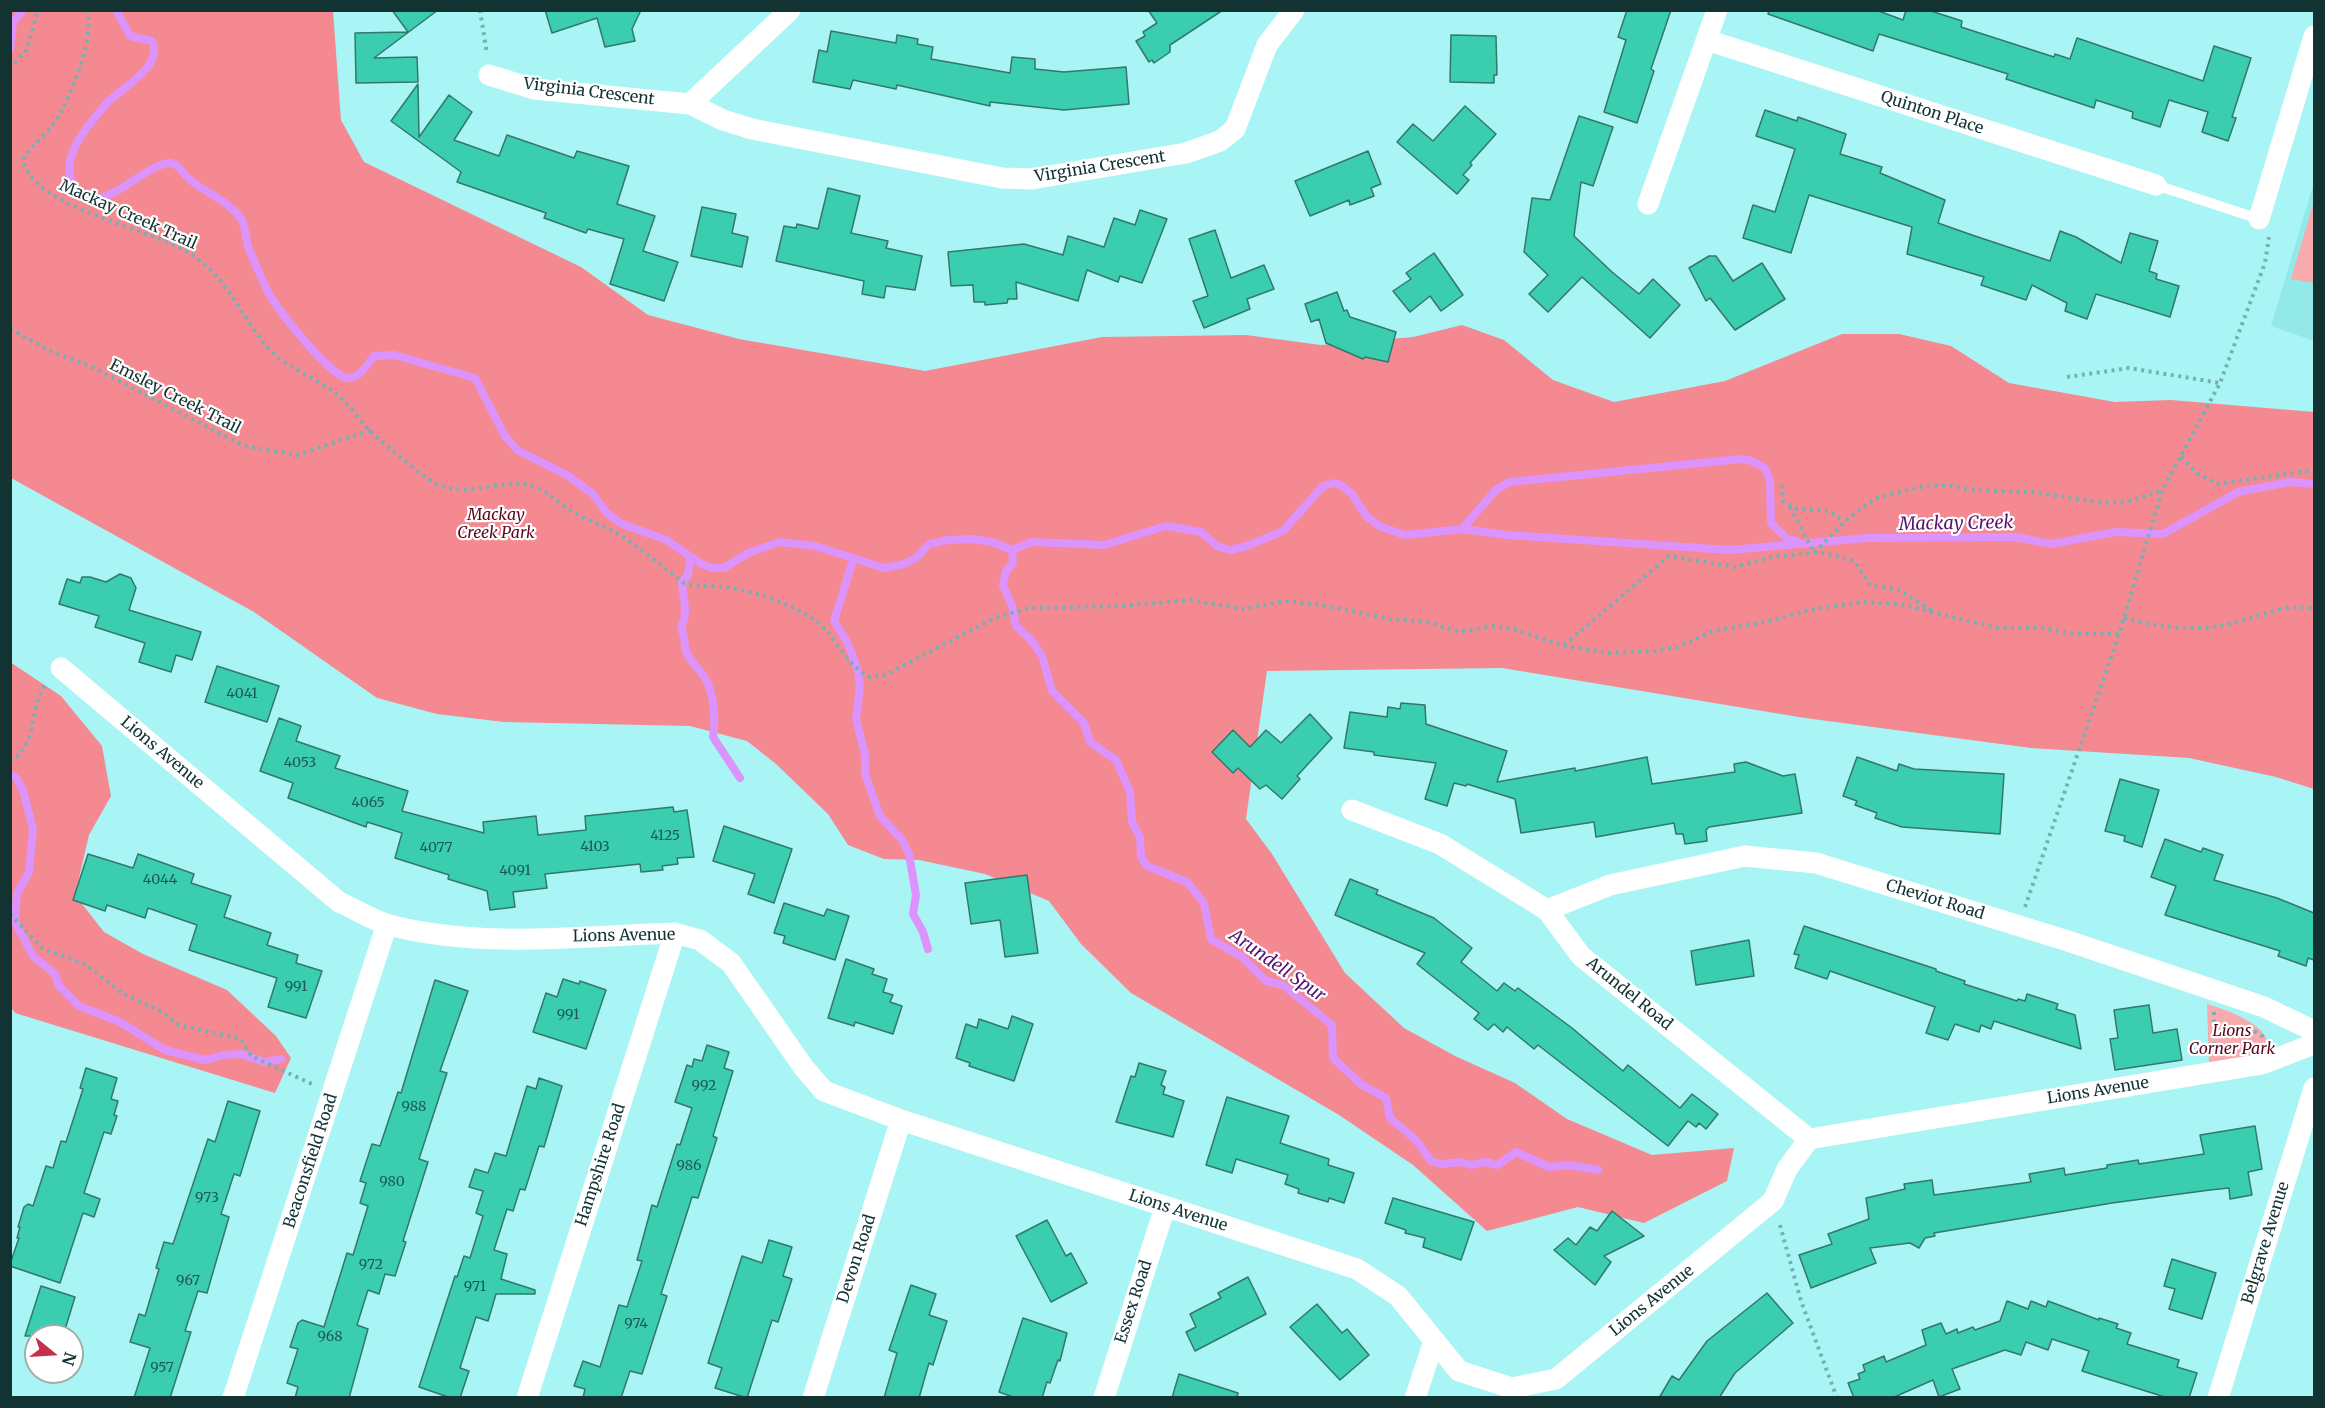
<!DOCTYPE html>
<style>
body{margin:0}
#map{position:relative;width:2325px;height:1408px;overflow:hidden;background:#a9f5f5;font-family:Merriweather,serif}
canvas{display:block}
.frame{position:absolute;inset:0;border:12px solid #133333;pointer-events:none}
.north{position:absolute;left:24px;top:1324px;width:60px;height:60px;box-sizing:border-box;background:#fff;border:2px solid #a1adad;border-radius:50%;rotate:108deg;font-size:16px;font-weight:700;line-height:24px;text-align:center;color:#133333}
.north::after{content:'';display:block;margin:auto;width:21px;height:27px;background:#c3324d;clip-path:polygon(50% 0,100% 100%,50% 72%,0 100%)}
</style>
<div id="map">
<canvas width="2325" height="1408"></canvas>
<div class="frame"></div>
<div class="north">N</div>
</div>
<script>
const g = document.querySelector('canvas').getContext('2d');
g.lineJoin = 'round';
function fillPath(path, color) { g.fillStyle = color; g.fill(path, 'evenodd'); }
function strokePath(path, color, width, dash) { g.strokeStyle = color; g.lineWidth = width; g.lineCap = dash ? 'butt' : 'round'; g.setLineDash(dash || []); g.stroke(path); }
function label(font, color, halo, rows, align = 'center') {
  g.font = font + ' Merriweather,serif'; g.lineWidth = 4.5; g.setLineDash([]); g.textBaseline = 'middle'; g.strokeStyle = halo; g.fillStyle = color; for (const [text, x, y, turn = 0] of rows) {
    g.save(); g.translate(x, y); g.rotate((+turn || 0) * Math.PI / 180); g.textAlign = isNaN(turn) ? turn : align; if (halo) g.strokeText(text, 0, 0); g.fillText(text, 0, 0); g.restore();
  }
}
const built = new Path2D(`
 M2314 182V341L2271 326Z`);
const green = new Path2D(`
 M2314 201V283L2291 279Z
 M2207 1004C2226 1010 2274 1025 2268 1052L2209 1064Z`);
const forest = new Path2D(`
 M10 11H333L341 120 364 162 581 267 648 315 739 339 925 371 1102 337 1246 335 1321 345 1413 337 1462 325 1504 340 1553 380 1614 402 1725 381 1842 334H1899L1951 346 2009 383 2115 402 2171 400 2314 412V789L2276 777 2189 758 2031 748 1805 718 1502 668 1267 671 1246 819 1272 854 1345 973 1404 1028 1455 1056 1515 1083 1567 1119 1652 1155 1734 1148 1727 1181 1644 1223 1578 1207 1487 1231 1413 1165 1339 1115 1131 993 1081 944 1049 901 985 874 919 860 884 859 848 845 828 814 776 764 747 741 690 726 504 722 437 714 377 698 254 612 11 478Z
 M10 662 61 696 102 746 111 796 89 835 75 895 104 932 143 954 227 990 276 1036 291 1058 275 1093 15 1013 11 1007Z`);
const stream = new Path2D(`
 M116 10 130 36 152 41C164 67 121 88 107 103 91 122 60 155 72 182 92 228 141 165 169 163 178 163 181 171 186 176 202 192 226 199 240 217 247 226 245 242 250 252 257 267 263 283 271 297 280 312 332 379 348 378 360 378 367 365 374 356L394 355 475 378 505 436 517 450 567 475 593 494 607 513 622 524 667 540 701 564 712 568H724L748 553 780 542 815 546 884 568 904 564 916 558 929 544 948 540 972 539 992 542 1012 550 1032 542 1104 545 1166 526 1201 532 1217 546 1230 550 1247 546 1283 531 1323 486 1334 483 1341 485 1352 494 1367 517 1381 527 1405 535 1462 529 1507 535 1730 550 1867 538 2015 537 2051 544 2116 532 2163 534 2238 492 2289 482 2314 484
 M10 49 13 22 23 10
 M1462 529 1496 490 1509 482 1741 459 1752 461 1765 468 1770 481 1771 523 1787 539 1796 541
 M1012 550 1013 563 1006 571 1003 585 1012 606 1016 626 1032 641 1042 656 1052 691 1084 723 1090 742 1116 760 1130 792 1132 822 1140 837 1141 857 1147 866 1187 882 1204 903 1211 939 1242 957 1266 981 1283 985 1332 1025 1333 1058 1362 1085 1386 1098 1390 1118 1416 1140 1431 1161 1441 1164 1461 1162 1471 1165 1485 1162 1498 1165 1516 1152 1549 1167 1570 1165 1598 1170
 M690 558 688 575 682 583C683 601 689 610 681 628 685 636 684 643 686 651 689 661 700 669 705 678 714 693 716 720 713 737L740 778
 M853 560 834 621 848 644 858 671 860 687 856 719 865 755V774L880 816 903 841 909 854 916 895 913 914 923 932 928 949
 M10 774 16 778 23 790 33 829 29 872 17 894 15 922 33 956 55 974 59 986 79 1006 120 1022 165 1050 205 1060 223 1055 241 1054 265 1062 281 1059`);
const building = new Path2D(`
 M392 10H438L374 58 417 57 418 82 356 83 355 33 408 32Z
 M545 10H641L632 29 635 41 605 47 597 18 552 33Z
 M1148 10H1223L1170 45V52L1154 63 1152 60 1149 62 1136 41 1145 36 1143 32 1157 23Z
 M1627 10H1671L1651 69 1654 71 1637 123 1604 112 1626 40 1618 37Z
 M1769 10H1876L1903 20 1906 10H1928L1962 21 1961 27 2054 57 2055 54 2070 59 2077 38 2203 81 2214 46 2251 58 2232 117 2236 118 2228 141 2202 132 2208 112 2169 100 2160 127 2132 118 2133 112 2096 100 2094 108 2006 79 2008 74 1879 34 1873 51 1768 14Z
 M831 31 896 43 897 35 918 39 917 44 933 47 931 59 1010 73 1012 57 1035 59V69L1064 72 1126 67 1129 104 1064 110 990 102V106L897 85 896 89 853 80 850 89 813 82 819 50 827 52Z
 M1451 35 1496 36 1497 75H1494V83L1450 82Z
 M418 84 419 137 449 95 472 112 454 140 499 156 507 135 574 158 577 151 629 166 617 204 655 216 643 251 678 262 664 301 610 284 624 239 588 229 586 233 544 218 546 213 457 182 461 172 391 121Z
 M1465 106 1496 134 1470 163 1472 165 1463 175 1469 180 1457 194 1397 142 1413 124 1433 141Z
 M1765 110 1797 121 1798 117 1846 134 1840 154 1882 167 1880 173 1945 200 1938 223 1972 235 2050 261 2060 231 2076 237 2121 263 2130 233 2158 241 2149 271 2157 274 2156 279 2179 286 2170 317 2096 294 2087 319 2065 311 2067 303 2032 285 2026 300 1981 285 1984 277 1907 254 1912 227 1809 195 1791 253 1743 238 1753 205 1775 212 1795 149 1756 136Z
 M1579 116 1613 127 1593 186 1581 182 1574 236 1612 272 1639 294 1653 279 1680 305 1650 338 1582 277 1548 312 1529 294 1548 275 1524 252 1532 198 1550 200Z
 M1368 151 1381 184 1371 188 1374 196 1350 205 1349 200 1310 216 1295 181Z
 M828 188 860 196 851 233 888 241 886 248 922 256 915 290 886 286 884 298 862 294 864 281 776 261 784 226 796 228 797 224 818 229Z
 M702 207 736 214 732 233 748 237 742 267 691 256Z
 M1140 210 1167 219 1142 283 1120 276 1118 282 1087 270 1078 301 1016 282 1017 299H1008L1007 303 985 305V302H974L973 285 951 286 948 252 1024 244 1063 255 1068 236 1104 247 1114 218 1135 225Z
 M1215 230 1231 278 1264 265 1274 289 1247 299 1250 309 1204 328 1193 301 1208 296 1189 239Z
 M1434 253 1463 295 1441 311 1430 296 1410 312 1393 291 1411 279 1406 273Z
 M1709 256H1716L1733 281 1762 263 1785 299 1735 330 1710 298 1706 301 1689 268Z
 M1337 292 1344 311 1347 310 1350 317 1396 332 1388 362 1365 357 1363 359 1326 343 1319 319 1311 322 1305 304Z
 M120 574 131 578 136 588 129 610 201 632 192 660 176 655 171 672 139 662 145 643 95 627 99 616 59 604 67 579 80 583 82 577H90L106 582Z
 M217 666 279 686 267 722 205 702Z
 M1401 703 1425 705 1426 724 1507 751 1497 782 1575 768V771L1647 757 1652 784 1735 772 1734 764 1746 762 1783 776 1795 774 1802 813 1709 827 1706 830 1707 841 1685 844 1683 834H1676L1674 823 1596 837 1594 822 1521 833 1515 799 1467 784 1466 786 1454 783 1447 806 1425 799 1436 763 1374 755V752L1344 748 1350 712 1387 717 1388 707 1400 709Z
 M1310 714 1332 738 1297 776 1300 779 1282 799 1266 785 1260 789 1238 768 1233 773 1212 752 1233 730 1250 747 1266 730 1281 743Z
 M279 718 301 726 296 741 340 756 335 768 408 791 402 811 484 833 483 822 536 816 538 835 586 830 585 816 673 807 674 812 687 810 694 857 677 858 678 864 662 866 663 870 641 872 640 864 545 874 547 888 513 892 515 907 490 910 487 891 448 879 449 875 395 858 402 833 367 822 366 827 288 798 293 783 260 771Z
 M1857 757 1897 771 1899 764 1914 769 2004 774 2000 834 1902 827 1875 818 1877 813 1855 805 1857 801 1843 796Z
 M2120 779 2159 790 2142 847 2124 841 2125 836 2105 831Z
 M724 826 792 849 774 903 748 894 755 874 713 861Z
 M2165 839 2201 852 2203 848 2223 855 2214 880 2277 898 2314 913V960L2308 958 2306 966 2278 956 2280 951 2165 915 2176 886 2151 877Z
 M88 854 133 868 138 854 194 874 191 883 231 896 224 917 271 933 267 945 298 955 296 963 322 971 306 1018 268 1007 277 978 189 950 197 925 148 908 145 918 107 905 105 911 73 900Z
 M1027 875 1038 953 1005 957 1000 920 971 924 965 883Z
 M1350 879 1378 890 1376 894 1434 918 1472 948 1461 962 1497 991 1504 983 1515 991 1518 988 1572 1028 1623 1071 1628 1065 1680 1108 1692 1094 1718 1114 1706 1129 1699 1123 1696 1127 1688 1121 1668 1146 1538 1045 1534 1049 1507 1027 1503 1032 1494 1024 1488 1030 1474 1019 1479 1013 1417 964 1425 953 1335 915Z
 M784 903 824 916 827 909 849 916 835 960 783 943 785 936 774 933Z
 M1804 926 1936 969V971L1965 981 1964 984 2017 1001 2018 999 2025 1001 2027 994 2058 1004 2056 1009 2075 1015 2081 1049 1994 1021 1991 1029 1981 1025 1979 1032 1955 1024 1948 1040 1926 1033 1935 1007 1830 971 1827 979 1795 968 1799 955 1794 954Z
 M1749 940 1754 976 1696 985 1691 951Z
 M846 959 874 969 872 974 887 979 883 992 893 995 890 1002 902 1006 893 1034 855 1022 854 1026 828 1018Z
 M563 979 579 984 580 981 606 990 586 1049 533 1032 546 993 557 997Z
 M435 980 468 991 440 1071 447 1073 419 1159 428 1162 403 1241 406 1242 395 1276 385 1274 379 1294 368 1290 357 1325 368 1329 349 1398H295L298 1387 287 1383 298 1349 290 1347 298 1323 302 1320 324 1327 347 1253 353 1255 368 1206 360 1203 366 1183 360 1181 372 1144 380 1146 398 1092 401 1093Z
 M2149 1005 2153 1033 2177 1029 2182 1060 2115 1070 2110 1039 2118 1038 2114 1010Z
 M1012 1016 1033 1024 1014 1081 969 1066 970 1063 956 1058 966 1024 977 1028 979 1019 1008 1029Z
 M707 1045 729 1052 724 1068 733 1071 713 1136 717 1138 698 1198 692 1197 661 1294 667 1296 642 1374 630 1371 621 1398H583L585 1389 574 1386 583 1361 600 1367 619 1305 627 1307 642 1261 637 1260 652 1205 657 1207 677 1144 680 1145 692 1108 675 1102 687 1065 692 1067 694 1059 702 1061Z
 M1139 1063 1166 1071 1161 1085 1165 1087 1163 1094 1184 1101 1173 1137 1116 1122 1131 1076 1135 1077Z
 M86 1068 117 1078 111 1099 118 1101 114 1115 117 1116 111 1134 104 1132 84 1193 100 1199 94 1217 83 1213 60 1283 10 1266V1264L19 1238H17L20 1227H18L24 1207 28 1204 33 1206 46 1166 53 1168 61 1141 66 1142 83 1089 80 1088Z
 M539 1078 562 1086 544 1147 539 1146 525 1190 520 1189 513 1211 507 1209 494 1250 507 1254 501 1279 535 1290V1294H496L488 1321 476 1317 460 1368 469 1371 460 1398H451L419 1387 455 1276 457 1277 464 1256 470 1258 483 1216 476 1213 483 1191 469 1187 475 1169 488 1173 495 1153 506 1156 527 1086 536 1089Z
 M1227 1097 1289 1116 1280 1143 1329 1159 1328 1165 1354 1173 1344 1203 1329 1198 1328 1202 1298 1193 1299 1189 1285 1184 1288 1175 1236 1159 1232 1173 1206 1165Z
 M228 1101 260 1111 240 1176 234 1174 221 1214 229 1217 207 1293 198 1291 185 1331 191 1332 170 1398H134L150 1348 130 1342 139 1314 145 1316 159 1269 156 1268 164 1242 173 1244 208 1139 215 1142Z
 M2255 1126 2262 1169 2248 1172 2252 1195 2230 1199 2229 1188 2210 1190 2112 1203 1934 1233 1935 1236 1925 1238 1919 1248 1910 1243 1870 1248 1876 1263 1811 1288 1799 1255 1832 1244 1828 1234 1869 1219 1866 1198 1905 1189 1904 1184 1932 1180 1934 1195 2031 1182 2029 1174 2064 1168 2065 1175 2107 1168V1165L2138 1160 2139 1164 2204 1154 2200 1135Z
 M1393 1198 1474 1222 1461 1260 1423 1247 1425 1238 1405 1233 1406 1230 1385 1223Z
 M1612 1211 1644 1236 1604 1256 1611 1262 1595 1285 1554 1250 1568 1238 1576 1245 1590 1227 1597 1231Z
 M1047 1220 1066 1256 1071 1253 1087 1283 1051 1302 1016 1236Z
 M769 1240 792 1247 783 1276 792 1279 778 1322 772 1320 747 1398 715 1388 722 1368 708 1363 742 1256 762 1263Z
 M2172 1259 2216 1273 2202 1319 2169 1309 2175 1289 2164 1286Z
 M1248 1277 1266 1314 1195 1351 1186 1332 1196 1327 1190 1314 1221 1298 1218 1293Z
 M911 1285 936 1294 929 1315 947 1321 933 1365 929 1363 919 1398H884L897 1353 889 1350Z
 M41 1286 75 1297 63 1336H25Z
 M1767 1293 1793 1323 1735 1373 1719 1398H1659L1672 1376 1679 1380 1707 1341Z
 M2007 1301 2028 1309 2031 1301 2046 1307 2048 1301 2099 1320V1318L2118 1324 2116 1328 2131 1333 2127 1344 2179 1360 2177 1367 2197 1373 2189 1398H2168L2082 1371 2089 1351 2052 1339 2048 1350 2026 1342 2021 1355 2005 1350 1952 1369 1960 1389 1939 1397 1933 1380 1892 1398H1854L1848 1383 1860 1379 1858 1374 1865 1371 1863 1365 1884 1356 1886 1362 1926 1345 1922 1330 1941 1323 1946 1334 1957 1329 1958 1333 1973 1327 1975 1330 2000 1321Z
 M1317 1304 1342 1333 1347 1329 1369 1355 1340 1380 1290 1327Z
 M1023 1318 1067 1333 1060 1361 1058 1360 1050 1383 1047 1382 1042 1398H1016L999 1392Z
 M1179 1374 1238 1393 1237 1398H1172Z`);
const path = new Path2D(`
 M86 10C97 35 70 98 56 120 47 135 32 144 23 159 30 209 155 228 194 256 231 283 240 315 267 347 286 368 312 376 334 392 347 402 357 417 368 429 378 439 423 477 435 483 466 499 496 479 528 485 545 488 557 502 570 510 583 519 598 523 611 530 637 544 661 566 684 583 698 588 711 585 725 587 756 592 790 603 816 621 837 637 845 665 870 677L885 675 997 617 1029 608 1121 606 1190 600 1244 609 1285 601 1322 605 1390 619 1427 622 1460 632 1492 626 1513 629 1564 646 1610 653 1655 651 1678 647 1713 631 1769 621 1809 610 1863 602 1899 604 1998 628H2041L2075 634H2119
 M480 10 487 54
 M10 69 27 49 38 10
 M10 329 52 352 90 366 244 446 298 455 370 430
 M2067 377 2129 368 2220 383
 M2181 457 2197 473 2217 484 2308 471 2314 474
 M1782 485 1783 501 1797 509 1830 511 1844 522
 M1790 507 1814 553 1844 522 1876 498 1925 486 1948 485 1972 490 2032 492 2104 503 2126 502 2161 491
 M2124 618C2155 626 2187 631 2220 626 2251 621 2283 601 2314 609
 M1564 645 1669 556 1734 567 1772 557 1820 552 1854 561 1870 585 1900 590 1933 612
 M10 761C39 747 28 704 47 683
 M2025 907 2119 634 2162 491 2220 383 2265 263 2269 237
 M10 914 43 949 85 964 122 993 162 1012 179 1025 241 1039 251 1056 312 1084
 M2214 1012V1050
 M2248 1027 2262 1036 2264 1041
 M1780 1225 1801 1301 1837 1398`);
const service = new Path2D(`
 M2156 185 2259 219`);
const minor = new Path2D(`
 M1707 40 2156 185
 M489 75 534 89 690 104 723 120 752 129 1002 178 1032 179 1186 153 1220 141 1235 129 1267 45 1294 10
 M690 104 790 10
 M1648 204 1717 10
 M2259 219 2314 36
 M61 668 339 902C355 909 372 920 389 925 480 949 582 936 675 933L700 940 731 963 804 1068 824 1091 901 1120 1357 1269 1398 1296 1459 1371 1512 1388 1556 1379 1773 1201 1787 1169 1809 1139 2262 1064 2314 1044
 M1352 810 1440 844 1547 910 1581 956 1809 1139
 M1547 910 1610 885 1745 856 1816 863 2068 941 2264 1007 2314 1031
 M233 1398 387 924
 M527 1398 675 933
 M813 1398 901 1120
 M1104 1398 1165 1207
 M1415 1398 1434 1341
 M2218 1398 2314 1088`);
const numberNames = [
 ["4041",242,694],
 ["4053",300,763],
 ["4065",368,803],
 ["4125",665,836],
 ["4103",595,847],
 ["4077",436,848],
 ["4091",515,871],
 ["4044",160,880],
 ["991",296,987],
 ["991",568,1015],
 ["992",704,1086],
 ["988",414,1107],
 ["986",689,1166],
 ["980",392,1182],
 ["973",207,1198],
 ["972",371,1265],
 ["967",188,1281],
 ["971",475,1287],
 ["974",636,1324],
 ["968",330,1337],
 ["957",162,1368]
];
const streetNames = [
 ["Virginia Crescent",589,92,7],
 ["Quinton Place",1932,113,18],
 ["Virginia Crescent",1100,167,-9],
 ["Mackay Creek Trail",128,215,24],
 ["Emsley Creek Trail",175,397,27],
 ["Lions Avenue",162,753,40],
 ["Cheviot Road",1935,900,17],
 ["Lions Avenue",624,936,-1],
 ["Arundel Road",1629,994,39],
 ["Lions Avenue",2098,1091,-9],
 ["Beaconsfield Road",311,1161,-72],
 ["Hampshire Road",601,1165,-72],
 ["Lions Avenue",1178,1211,18],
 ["Belgrave Avenue",2266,1243,-73],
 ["Devon Road",857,1259,-72],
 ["Lions Avenue",1652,1301,-39],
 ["Essex Road",1134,1302,-72]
];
const parkNames = [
 ["Mackay",496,515],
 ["Creek Park",496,533],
 ["Lions",2232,1031],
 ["Corner Park",2232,1049]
];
const waterNames = [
 ["Mackay Creek",1956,524,-1],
 ["Arundell Spur",1277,966,35]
];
fillPath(built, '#93e8e8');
fillPath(green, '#f8aaae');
fillPath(forest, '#f48992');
strokePath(stream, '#dc93fb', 8);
fillPath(building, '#3acdaf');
strokePath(building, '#337868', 1.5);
strokePath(path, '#75b1b1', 4, [3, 4.5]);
strokePath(service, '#fff', 10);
strokePath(minor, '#fff', 21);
label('14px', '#1d5a52', null, numberNames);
label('16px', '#133333', '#fff', streetNames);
label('italic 16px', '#5b061b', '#fff', parkNames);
label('italic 18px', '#581270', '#fff', waterNames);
</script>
